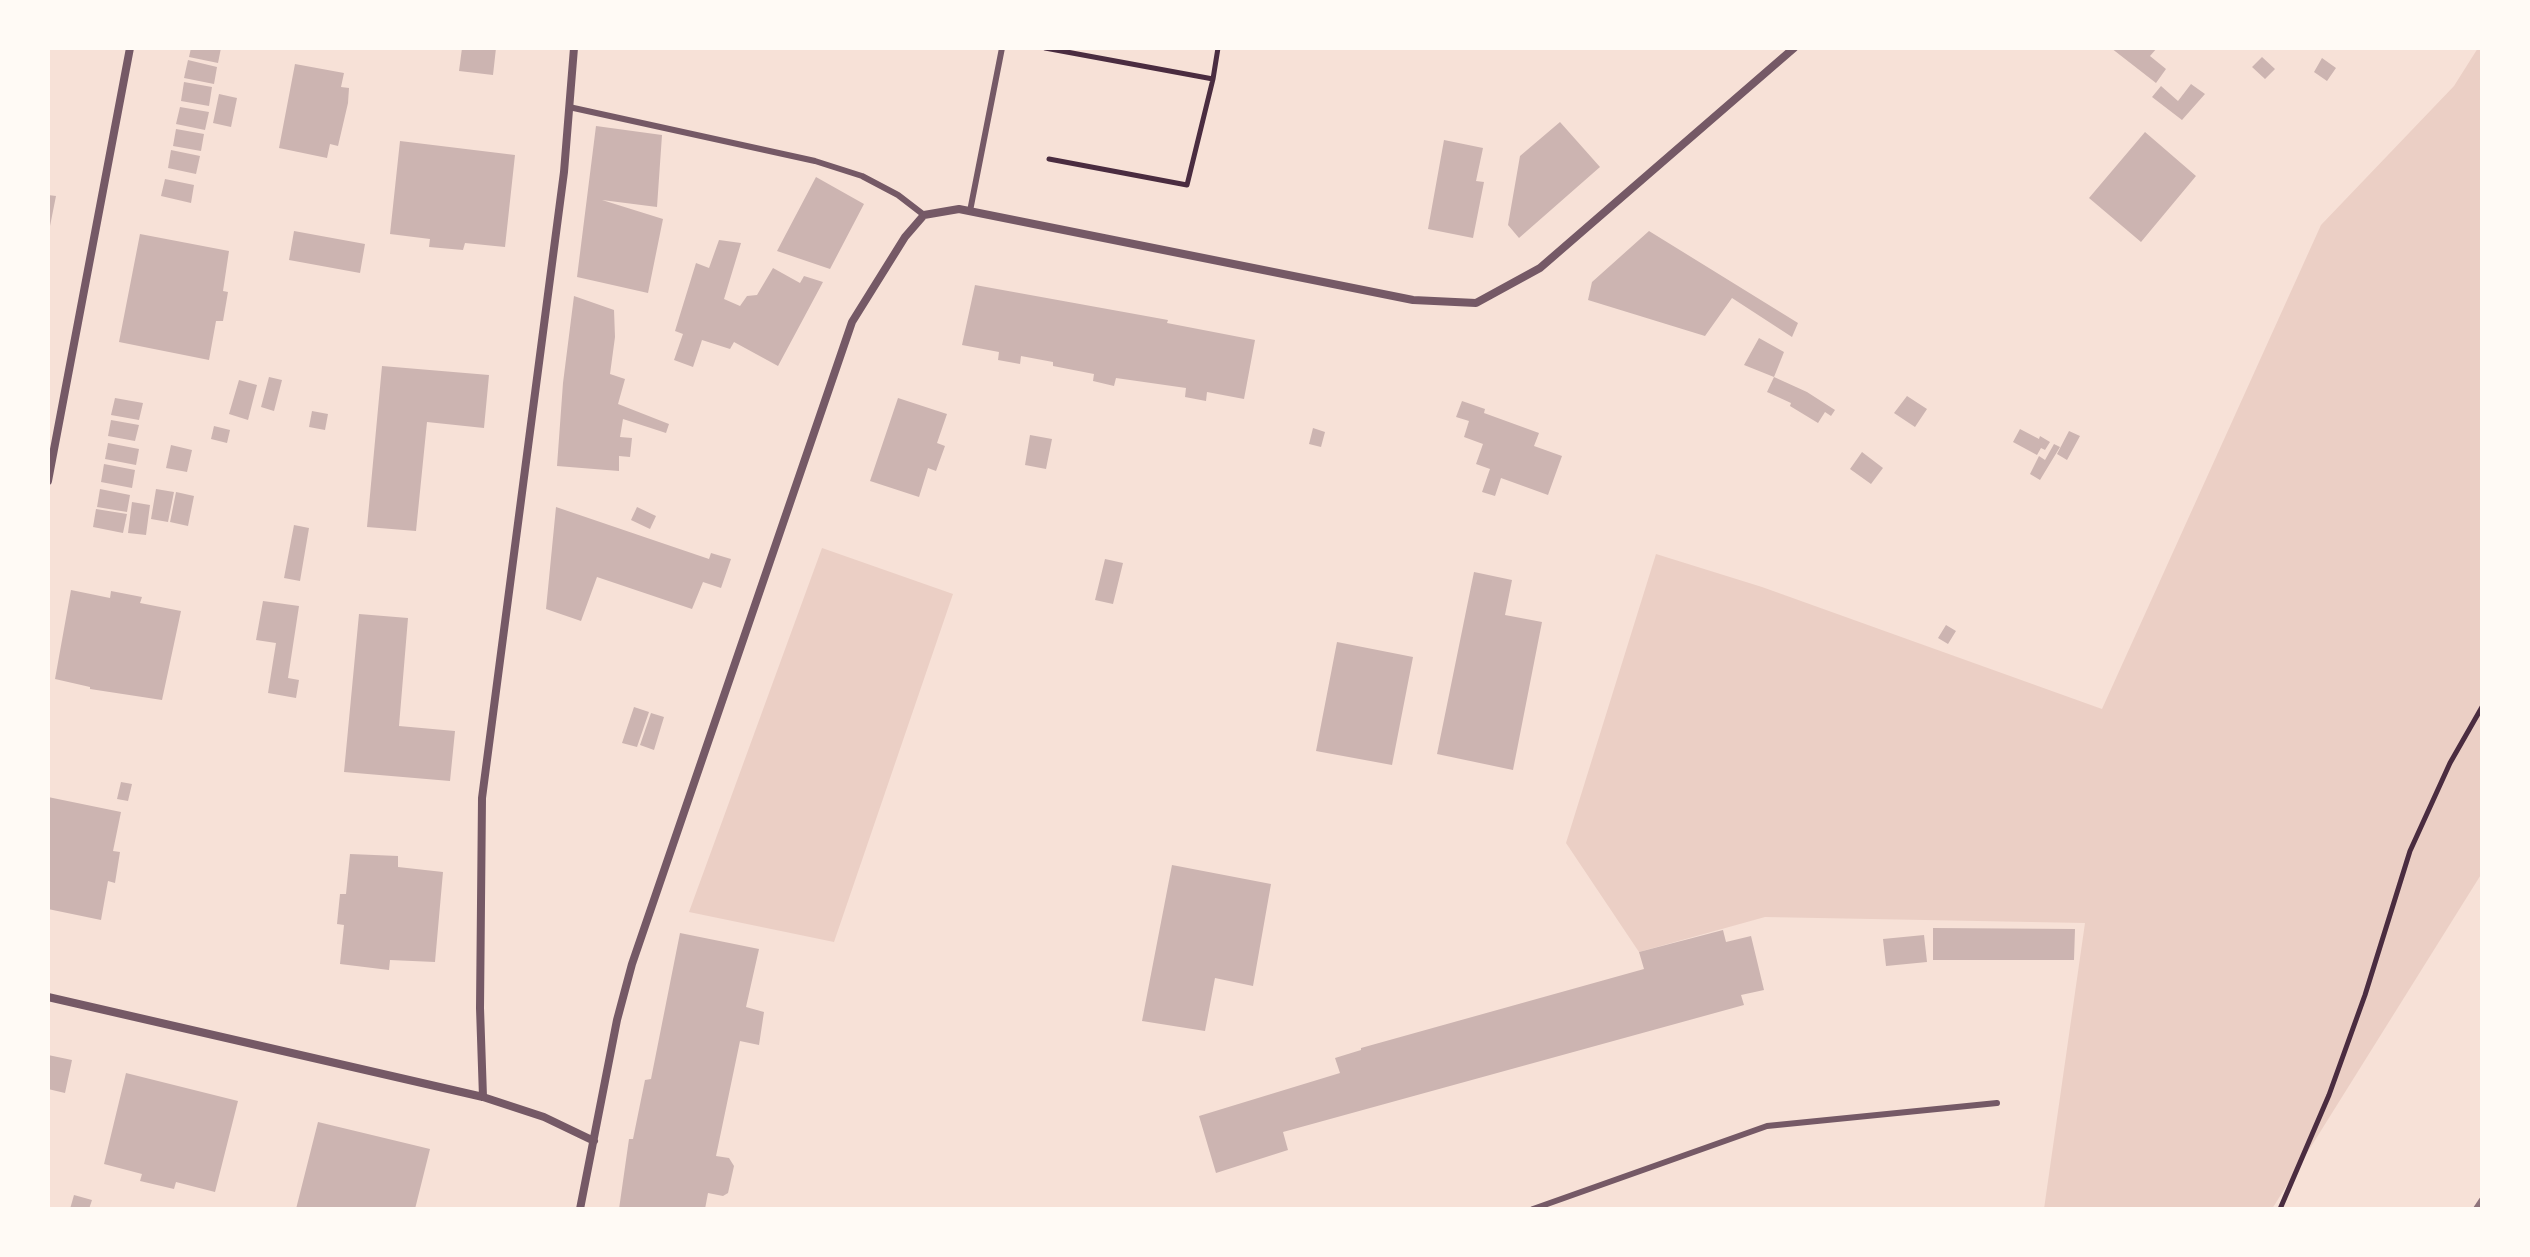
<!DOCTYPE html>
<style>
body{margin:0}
#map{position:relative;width:2530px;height:1257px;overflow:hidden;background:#f7e1d7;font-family:"Noto Sans",sans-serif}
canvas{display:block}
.frame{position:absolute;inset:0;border:50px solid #fffaf5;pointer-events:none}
</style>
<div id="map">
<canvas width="2530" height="1257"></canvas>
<div class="frame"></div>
</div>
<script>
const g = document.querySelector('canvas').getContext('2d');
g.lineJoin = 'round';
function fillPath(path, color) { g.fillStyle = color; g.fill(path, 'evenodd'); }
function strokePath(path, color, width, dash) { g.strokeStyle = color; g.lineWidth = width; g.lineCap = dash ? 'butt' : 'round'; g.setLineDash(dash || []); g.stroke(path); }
const green = new Path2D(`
 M2478 48H2482V873L2272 1209H2044L2085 923 1765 917 1639 952 1566 843 1656 554 1762 587 2102 709 2321 225 2454 86Z
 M822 548 953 594 834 942 689 912Z`);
const building = new Path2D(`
 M191 48H221L218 63 189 57Z
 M462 48H496L493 75 459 71Z
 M2111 48H2157L2150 56 2166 69 2156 83Z
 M2262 57 2275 69 2265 79 2252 67Z
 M2322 58 2336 68 2327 81 2314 72Z
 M188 60 217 67 214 84 184 78Z
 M295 64 344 73 341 87 349 88 348 103 338 146 330 144 327 158 279 148Z
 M184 82 212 87 209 106 181 101Z
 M2191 84 2205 94 2182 120 2152 97 2161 86 2178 101Z
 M219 94 237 98 231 127 213 123Z
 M180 107 209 112 205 130 176 124Z
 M1560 122 1600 167 1519 238 1508 225 1520 156Z
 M596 126 662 135 657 207 602 200 663 219 648 293 577 277Z
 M176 129 204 134 201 151 173 146Z
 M2145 132 2196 176 2141 242 2089 198Z
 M1444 140 1483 148 1476 181 1484 182 1473 238 1428 229Z
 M400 141 515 155 505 247 465 243 463 250 429 247 430 239 390 234Z
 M171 150 200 156 196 174 168 168Z
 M816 177 864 204 830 269 777 251Z
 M165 179 194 185 191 203 161 196Z
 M48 195 56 196 49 231H48Z
 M294 231 365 244 360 273 289 260Z
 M1649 231 1798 323 1792 337 1732 298 1705 336 1588 300 1592 282Z
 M140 234 229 251 223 291 228 292 223 321H216L209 360 119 342Z
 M719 240 741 243 724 299 740 306 747 296 757 295 773 268 800 283 804 276 823 282 778 366 734 342 730 349 702 340 693 367 674 360 683 334 675 331 696 263 709 268Z
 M975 285 1168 320 1167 323 1255 340 1244 399 1207 392 1206 401 1185 397 1186 388 1116 378 1114 386 1093 381 1094 374 1053 366V362L1021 356 1020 364 998 360 999 352 962 345Z
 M574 296 614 310 615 337 610 374 625 379 618 404 669 424 666 433 623 419 620 437 632 438 630 457 619 456V471L557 466 563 383Z
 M1759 338 1784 352 1774 377 1744 365Z
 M382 366 489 375 484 428 427 422 416 531 367 527Z
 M269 377 282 380 274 411 261 407Z
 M1774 377 1807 392 1835 410 1831 416 1825 412 1818 423 1790 406 1791 403 1767 392Z
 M239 380 257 385 248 420 229 414Z
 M1907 396 1927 409 1915 427 1894 413Z
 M115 398 143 403 139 420 111 415Z
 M898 398 947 414 937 443 945 446 936 471 928 468 919 497 870 481Z
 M1462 401 1485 409 1484 413 1539 433 1534 446 1562 456 1548 495 1501 478 1495 496 1482 492 1490 469 1476 464 1483 444 1464 437 1469 421 1456 417Z
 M312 411 328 414 325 430 309 427Z
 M111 420 139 425 135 441 108 436Z
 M214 426 230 430 227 443 211 439Z
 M1313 428 1325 432 1321 447 1309 444Z
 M2020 429 2039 439 2040 436 2050 442 2045 450 2041 448 2037 455 2013 442Z
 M2069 431 2080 436 2067 460 2057 454Z
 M1030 435 1052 439 1046 469 1025 465Z
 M108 443 139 449 136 465 105 459Z
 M2054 444 2060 447 2040 480 2030 474 2039 456 2045 460Z
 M171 445 192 450 187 472 166 468Z
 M1862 452 1883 468 1871 484 1850 469Z
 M104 464 135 470 132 488 101 482Z
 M100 489 130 495 127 512 97 507Z
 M156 489 174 492 168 522 151 519Z
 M176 492 194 496 188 526 170 522Z
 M132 502 150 505 146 535 128 533Z
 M556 507 709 559 711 553 731 559 721 588 703 582 692 609 597 577 581 621 546 609Z
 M637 507 656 516 650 529 631 520Z
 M96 509 127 514 123 533 93 527Z
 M294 525 309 528 300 581 284 578Z
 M1105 559 1123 563 1113 604 1095 600Z
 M1474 572 1512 580 1505 615 1542 622 1513 770 1437 754Z
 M71 590 110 598 111 591 142 597 140 603 181 611 162 700 90 689V687L55 679Z
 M263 601 299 606 288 678 299 680 296 698 268 693 276 643 256 640Z
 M359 614 408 618 399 726 455 731 450 781 344 772Z
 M1946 625 1956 631 1948 644 1938 638Z
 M1337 642 1413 657 1392 765 1316 751Z
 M634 707 649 712 637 747 622 743Z
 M651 713 664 717 654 750 640 745Z
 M121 782 132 784 128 801 117 799Z
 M48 797 121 812 113 851 120 852 115 883 108 881 101 920 48 909Z
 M350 854 398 856V867L443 872 435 962 390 960 389 970 340 964 344 925 337 924 340 894H346Z
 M1172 865 1271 884 1253 986 1215 978 1205 1031 1142 1021Z
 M1933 928 2075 929 2074 960H1933Z
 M1723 930 1726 942 1751 936 1764 990 1741 995 1744 1005 1283 1132 1288 1150 1216 1173 1199 1116 1340 1073 1335 1058 1361 1050V1048L1644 969 1639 952Z
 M680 933 759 949 746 1007 764 1012 759 1045 740 1041 716 1156 729 1158 734 1166 728 1193 723 1196 708 1193 705 1209H619L629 1139H633L645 1080 651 1079Z
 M1924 935 1927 962 1886 966 1883 939Z
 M48 1055 72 1060 65 1093 48 1089Z
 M126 1073 238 1101 215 1192 176 1182 174 1189 140 1181 142 1174 104 1164Z
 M318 1122 430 1149 415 1209H296Z
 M74 1195 92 1200 89 1209H70Z`);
const path = new Path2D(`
 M1045 48 1213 79
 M1049 159 1187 185 1213 79 1218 48
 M2280 1209 2329 1095 2365 995 2410 851 2450 763 2482 707`);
const service = new Path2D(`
 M569 107 815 161 862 176 898 195 924 215
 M970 211 1002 48
 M1533 1209 1767 1126 1997 1103`);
const minor = new Path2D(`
 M48 481 130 48
 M48 997 483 1097 544 1117 594 1141
 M483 1097 480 1008 482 798 564 172 574 48
 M580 1209 617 1020 632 964 852 322 905 237 924 215 959 209 1413 300 1476 303 1540 268 1794 48`);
const rail = new Path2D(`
 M2476 1209 2482 1200`);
fillPath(green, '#ebcfc5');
fillPath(building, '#ccb4b1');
strokePath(path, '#4a2c40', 5);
strokePath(service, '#755966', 6);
strokePath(minor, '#755966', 8);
strokePath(rail, '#8f747c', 6);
</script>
